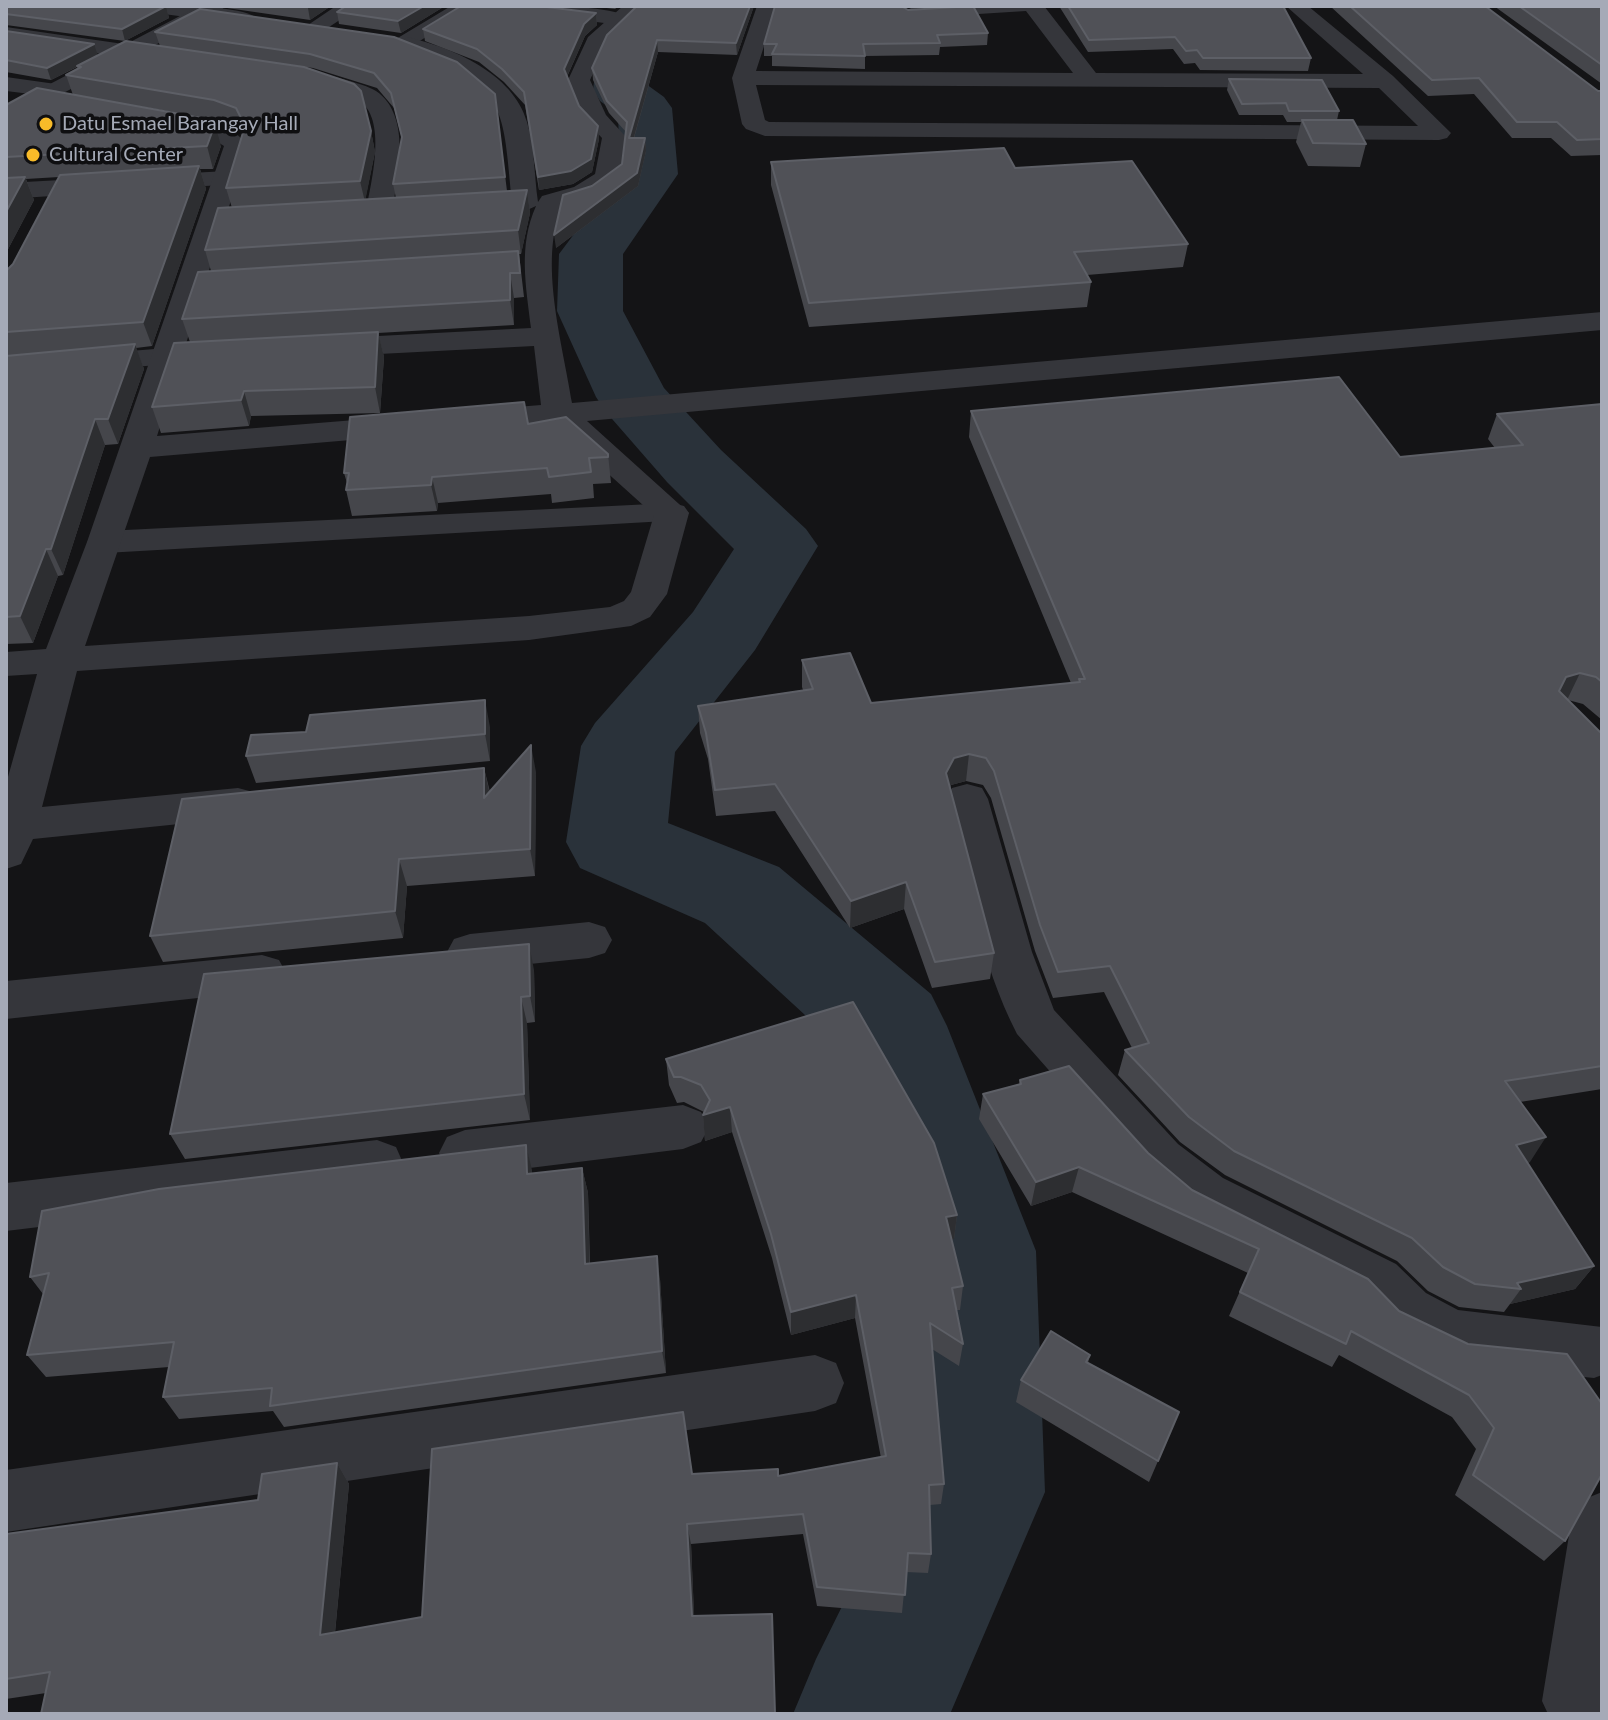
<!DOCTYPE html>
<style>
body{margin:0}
#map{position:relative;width:1608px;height:1720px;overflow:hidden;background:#141416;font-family:Lato,sans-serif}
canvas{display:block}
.frame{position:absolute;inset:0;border:8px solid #a5aab7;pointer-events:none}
</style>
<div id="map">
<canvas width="1608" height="1720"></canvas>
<div class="frame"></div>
</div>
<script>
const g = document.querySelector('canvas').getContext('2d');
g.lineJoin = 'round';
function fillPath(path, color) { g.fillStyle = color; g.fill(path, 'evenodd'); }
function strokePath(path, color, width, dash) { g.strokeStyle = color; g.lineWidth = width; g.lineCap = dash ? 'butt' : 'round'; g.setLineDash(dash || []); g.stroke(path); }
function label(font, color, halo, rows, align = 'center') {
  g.font = font + ' Lato,sans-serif'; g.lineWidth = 7; g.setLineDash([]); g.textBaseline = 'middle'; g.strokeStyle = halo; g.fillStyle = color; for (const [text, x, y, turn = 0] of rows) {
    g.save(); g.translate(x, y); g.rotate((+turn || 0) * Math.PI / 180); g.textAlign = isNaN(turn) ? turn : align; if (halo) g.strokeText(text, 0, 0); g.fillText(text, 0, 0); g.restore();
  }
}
const river = new Path2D(`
 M639 6H690L648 53 646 84 664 97 672 108 678 174 623 254V311L664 388 721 450 806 529 818 546 755 650 675 752 668 823 779 867 931 994 947 1026 1036 1251 1045 1492 950 1714H793L816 1659 903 1483 910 1251 843 1050 705 923 580 868 566 842 581 746 595 723 693 612 734 549 667 482 606 412 596 397 557 311 559 254 620 173 618 114 600 101 593 90 598 50Z`);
const pedestrian = new Path2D(`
 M336 6H361L323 31H309L305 27Z
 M451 6H476L410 47H394L391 42Z
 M508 6C531 6 617 4 630 19L620 25 518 12Z
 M227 171 236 174 240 179 236 184 6 199V183Z
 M167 348 178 351 182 357 178 363 6 379V361Z
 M672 503 684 506 689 513 684 520 105 553 93 549 87 542 93 535 105 531Z`);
const minor = new Path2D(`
 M138 6C161 6 245 4 258 19L248 25 148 12Z
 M623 6H645L606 45 590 80 606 115 626 137 620 177 592 197 562 206C538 262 563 344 572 403L1602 312V330L587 421 689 513 667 594 650 617 631 626 529 640 77 671 42 807 238 788 253 792 259 803 253 814 238 818 33 839 21 864 6 869V784L37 674 6 676V652L46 649 87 542 224 146 203 133 148 124 144 119 148 114C178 106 230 120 248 146L157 436 541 405 534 346 321 357 310 354 306 348 310 342 321 339 531 328C526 286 518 246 536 206L525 211 516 208 512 203C502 96 506 88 399 48L396 43 407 37C453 48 513 73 527 122 535 148 534 175 538 202L542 196 574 187 595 174 602 138 583 118 568 80 588 37ZM552 423 654 515 631 592 624 601 610 607 529 616 85 646 150 457Z
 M757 6H777L756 71 1073 73 1026 11 915 18 905 12 914 6H1044L1096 73 1363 74 1286 6H1308L1393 76 1451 133 1447 138 1439 140 765 136 746 129 742 124 732 78ZM756 85 1379 88 1418 126 769 122 765 120Z
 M6 27 172 51 183 58 172 65 6 39Z
 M303 69C319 73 364 83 376 91 412 115 398 178 392 211L388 217H370L366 211C371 184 387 122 361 102 349 92 312 86 295 81L292 76 295 71Z
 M6 77 63 85 66 90 63 95 55 97 6 91Z
 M967 784 982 788 988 799 1032 952 1054 1010 1178 1144 1223 1178 1396 1264 1426 1293 1458 1310 1602 1327V1375L1594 1378 1452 1364 1386 1331 1356 1300 1185 1212 1142 1176 1017 1034C980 962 966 877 946 799L952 788Z
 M589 922 605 927 612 940 605 953 589 958 470 970 454 965 447 952 454 939 470 934Z
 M262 955 279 960 286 973 279 986 262 991 6 1019V981Z
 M683 1105 701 1112 709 1127 701 1142 683 1149 465 1176 447 1169 439 1153 447 1137 465 1130Z
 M377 1140 396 1147 403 1163 396 1179 377 1186 6 1231V1183Z
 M815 1355 836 1363 844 1383 836 1403 815 1411 6 1532V1470Z
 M1602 1492V1714H1548L1542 1701 1571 1523 1580 1501Z`);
const tertiary = new Path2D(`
 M199 6H225L222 10 6 123V107Z`);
const wall = new Path2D(`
 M6 6H166L169 18 125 41 6 25Z
 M226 6H331L310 20 227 8Z
 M346 6H445L401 33 339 24 337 12Z
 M590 6H619L615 9Z
 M637 6H754L737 55 658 52 634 138H645L646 151 638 186 556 248 592 186 622 164 626 132 609 113 593 80 592 68Z
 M1059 6H1283L1311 58 1308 71 1200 70 1195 63 1184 64 1173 49 1088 52Z
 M1330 6H1485L1598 91H1602V155L1571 156 1551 138H1512L1474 94 1428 96Z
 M1494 6H1602V84Z
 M200 9 495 94 507 191 527 190 530 213 521 254H519L524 297 514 298V325L378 333 384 357 380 413 251 416 249 426 161 433 152 407 190 342 182 319 211 271 205 250 232 208 226 188 243 133 241 128 220 120 73 95 66 75 78 69 77 67 51 80 6 72V31L371 131 375 152 365 200 396 198 393 184 402 139 394 108 377 88 313 68 160 46 155 32Z
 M908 10 988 33 987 45 940 47 939 55 865 56V69L772 66V56H764V44Z
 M596 13 597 25 585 36 567 77 579 106 598 126 599 139 592 172 573 184 539 190 525 105 504 82 479 62 425 41 423 29Z
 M1229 79 1339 111 1337 120 1366 144 1360 167 1308 166 1296 142 1301 122H1287L1283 115H1239L1227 90Z
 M6 105 221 146 213 169H200L206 189 152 346 136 348 144 369 118 444 105 445 63 575 58 576 33 643 6 644V271L13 264 59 177 26 179 34 200 6 253Z
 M771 162 1015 168 1188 244 1183 267 1087 275 1091 282 1087 307 809 327 771 185Z
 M1602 404V720L1583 704 1568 700 1600 732 1602 733V1089L1520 1102 1530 1162 1527 1163 1594 1266 1575 1289 1510 1304 1504 1312 1459 1307 1428 1291 1397 1261 1225 1175 1180 1142 1118 1075 1125 1050 1132 1048 1104 992 1053 998 1035 951 991 798 983 785 966 781 951 785 950 788 994 953 990 979 932 988 904 909 850 928 775 811 716 816 708 759 700 733 698 706 803 690 802 687V660L871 703 1071 683 969 437 971 411 1400 457 1495 448 1488 439 1497 414Z
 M528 424 608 454 611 483 593 484 594 498 552 503 551 494 438 503 437 511 352 516 346 490 347 483 344 473Z
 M490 727V761L256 783 246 756 306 732Z
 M484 768 490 792 536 772 535 876 407 886 403 938 163 962 150 936Z
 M534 970 535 1022 527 1023 530 1120 185 1159 170 1134Z
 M666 1059 957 1215 954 1239H951L963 1286 960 1310H956L963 1344 959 1366 932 1349 944 1484 941 1504 930 1505 931 1554 928 1573 906 1572 902 1613 817 1606 803 1534 691 1544 694 1616 46 1693 6 1699V1534L258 1500 337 1463 349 1484 335 1633 422 1617 692 1474 778 1476 881 1458 855 1318 791 1335 772 1258 732 1132 705 1141 703 1115 704 1112 684 1102 677 1103 669 1085Z
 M1020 1080 1148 1153 1192 1190 1399 1311 1468 1344 1565 1541 1544 1561 1455 1495 1476 1449 1452 1417 1339 1355 1332 1367 1229 1316 1248 1273 1072 1192 1031 1206 979 1119 983 1094 1019 1084Z
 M526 1145 532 1174 582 1168 588 1193 590 1263 660 1279 666 1373 284 1427 273 1411 179 1419 163 1397 169 1367 46 1377 27 1355 43 1294 30 1277Z
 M1090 1355 1088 1363 1179 1412 1149 1482 1016 1402 1021 1380Z`);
const shadedWall = new Path2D(`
 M166 6 169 18 125 41 122 29Z
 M311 6H331L310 20 308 8Z
 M424 6H445L401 33 398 21Z
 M750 6H754L737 55 736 43Z
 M596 13 597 25 585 36 565 81 564 69 584 24Z
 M657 40 658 52 630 151 629 138Z
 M94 44 98 56 51 80 47 68Z
 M215 124 221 146 213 169 207 146Z
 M598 126 599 139 592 172 573 184 539 190 538 177Z
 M371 131 375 152 365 202 360 181Z
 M645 138 646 151 638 186 556 248 554 235 637 173Z
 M199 166 206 189 152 346 143 322Z
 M25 177 34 200 6 253V212Z
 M527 190 530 213 521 254 518 230Z
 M510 273 514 298V325L510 300Z
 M378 332 384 357 380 413 375 387Z
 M135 344 144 369 118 444 108 419Z
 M244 391 251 416 249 426 241 400Z
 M95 419 105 445 63 575 51 549Z
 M432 477 438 503 437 511 431 485Z
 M46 549 58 576 33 643 20 616Z
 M1580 673 1567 700 1553 704 1566 677Z
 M485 700 490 727V761L485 734Z
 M531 745 536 772 535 876 530 849Z
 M969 754 966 781 951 785 943 800 946 773 954 758Z
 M484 768 490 795 484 798Z
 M399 859 407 886 403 938 395 911Z
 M906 882 904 909 850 928 851 901Z
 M529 944 534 970 535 1022 530 996Z
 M521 997 527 1023 530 1120 524 1094Z
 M730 1107 732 1132 705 1141 703 1115Z
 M1546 1137 1530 1162 1500 1170 1516 1145Z
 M526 1145 532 1170 533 1199 527 1174Z
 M1079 1167 1072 1192 1031 1206 1036 1182Z
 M582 1168 588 1193 590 1287 585 1264Z
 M957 1215 954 1239 942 1241 946 1217Z
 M657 1256 660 1279 666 1373 662 1351Z
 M1594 1266 1575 1289 1510 1304 1521 1289 1517 1283Z
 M856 1295 855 1318 791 1335V1312Z
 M337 1463 349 1484 333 1653 320 1635Z
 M687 1524 691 1544 695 1634 692 1616Z`);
const building = new Path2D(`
 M6 6H166L122 29 6 14Z
 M346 6H424L398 21 337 12Z
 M461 6H538L596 13 584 24 564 69 579 106 598 126 591 159 571 171 538 177 524 92 502 69 477 49 423 29Z
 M637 6H750L736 43 657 40 629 138H645L637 173 554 235 563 195 592 186 622 164 627 122 607 101 592 68 607 35Z
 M775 6H901L908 10 973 6 988 33 937 35 940 43 863 44 865 56 772 54 777 44H764Z
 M1068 6H1283L1311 58H1203L1197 50 1186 51 1175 37 1089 40Z
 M1350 6H1485L1598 91H1602V139L1577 140 1557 122H1517L1479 78 1432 80Z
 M1519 6H1602V65Z
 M200 9 394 37 457 62 495 94 505 177 393 184 402 137 391 93 374 73 310 54 155 32Z
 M6 31 94 44 47 68 6 60Z
 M126 41 304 67 354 84 361 91 371 131 360 181 226 188 245 126 236 108 214 100 66 75 81 67 77 66Z
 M1229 79 1322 80 1339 111H1289L1286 103 1242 104Z
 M37 88 213 120 215 124 207 146 6 157V105Z
 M1302 120H1353L1366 144 1313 143Z
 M1004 148 1015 168 1132 161 1188 244 1074 252 1091 282 809 303 771 162Z
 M199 166 143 322 6 332V271L13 264 60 175Z
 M25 177 6 212V178Z
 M527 190 518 230 205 250 218 208Z
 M518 251 520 273H510V300L182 319 198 272Z
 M378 332 375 387 244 391 241 400 152 407 174 343Z
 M135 344 108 419H95L51 549H46L20 616 6 617V356Z
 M1339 377 1400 457 1523 445 1497 414 1602 404V682L1596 677 1580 673 1566 677 1559 691 1600 732 1602 733V1066L1505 1081 1546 1137 1516 1145 1594 1266 1517 1283 1521 1289 1475 1284 1443 1267 1412 1238 1234 1151 1189 1117 1125 1050 1149 1043 1110 966 1058 972 1040 925 994 771 986 758 969 754 954 758 946 773 994 953 935 962 906 882 851 901 775 784 715 790 706 733 698 706 813 689 802 660 850 653 871 703 1080 682 1079 679H1085L971 411Z
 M524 402 528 424 566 417 608 454V457L589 458 591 472 549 477 547 468 432 477 431 485 346 490 349 473H344L350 417Z
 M485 700V734L246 756 251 735 306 732 310 715Z
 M531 745 530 849 399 859 395 911 150 936 182 799 484 768V798Z
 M529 944 530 996 521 997 524 1094 170 1134 204 974Z
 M853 1002 934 1143 957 1215 946 1217 963 1286 952 1288 963 1344 930 1323 944 1484 929 1485 931 1554 908 1553 905 1595 817 1587 803 1514 687 1524 692 1616 772 1614 775 1714H41L50 1672 6 1679V1534L258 1500 262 1474 337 1463 320 1635 422 1617 432 1449 683 1412 692 1474 778 1469V1476L886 1456 856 1295 791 1312 771 1234 730 1107 703 1115 710 1100 701 1085 681 1077H674L666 1059Z
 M1069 1066 1148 1153 1192 1190 1368 1279 1399 1311 1468 1344 1567 1354 1602 1404V1474L1565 1541 1473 1475 1494 1428 1469 1395 1351 1331 1346 1344 1240 1292 1259 1249 1079 1167 1036 1182 983 1094 1021 1084 1020 1080Z
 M526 1145 527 1174 582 1168 585 1264 657 1256 662 1351 270 1406 272 1388 163 1397 174 1342 27 1355 49 1273 30 1277 42 1211 159 1189Z
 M1051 1331 1090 1355 1086 1362 1179 1412 1158 1461 1021 1380Z`);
const markers = [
 [46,124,8,"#f8bb29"],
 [33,155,8,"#f8bb29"]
];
const farPoinames = [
 ["Datu Esmael Barangay Hall",62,124],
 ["Cultural Center",49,155]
];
fillPath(river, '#2a323a');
fillPath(pedestrian, '#35363b');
fillPath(minor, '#35363b');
fillPath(tertiary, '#35363b');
fillPath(wall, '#45464b');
fillPath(shadedWall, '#2d2e31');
fillPath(building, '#505157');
strokePath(building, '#5d5f66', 2);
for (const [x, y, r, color] of markers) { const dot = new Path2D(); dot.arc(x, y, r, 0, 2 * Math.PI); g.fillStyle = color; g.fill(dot); strokePath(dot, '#0f0f11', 3); }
label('20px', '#a5aab7', '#0f0f11', farPoinames, 'left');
</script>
